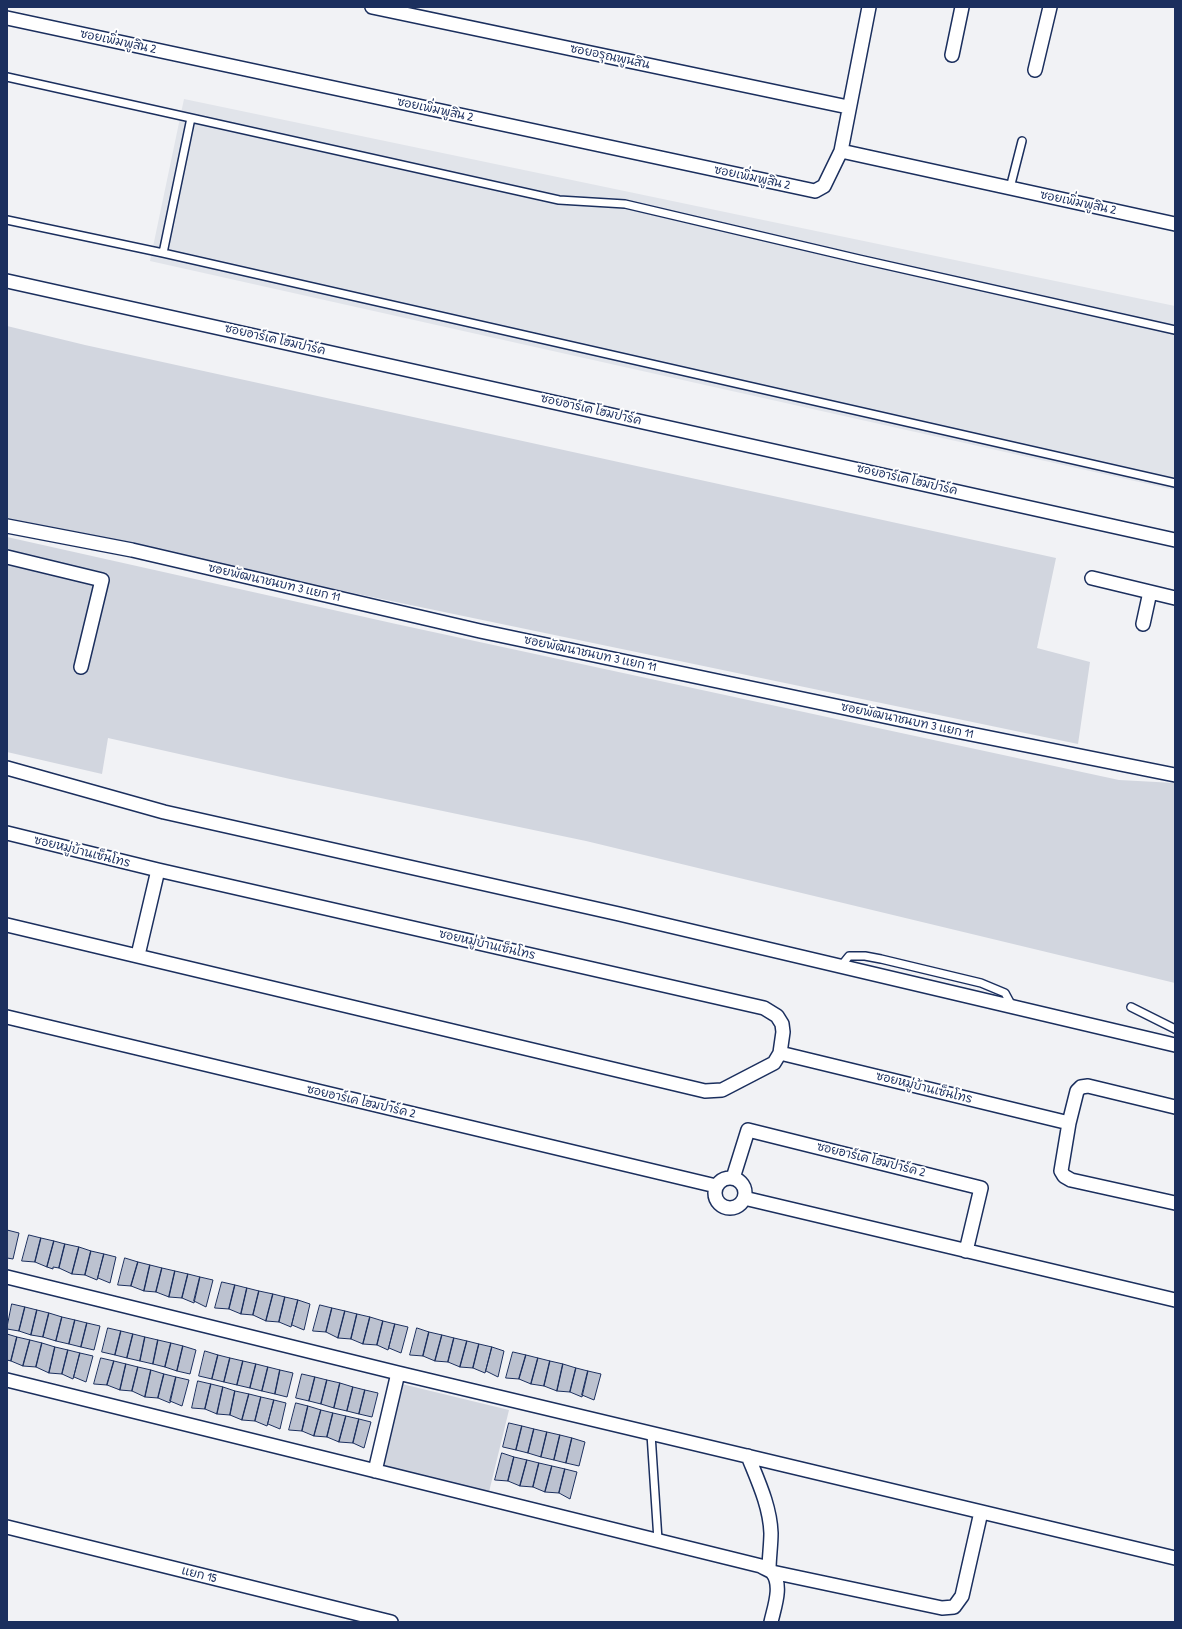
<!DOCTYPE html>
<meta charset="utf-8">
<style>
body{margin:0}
#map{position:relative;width:1182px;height:1629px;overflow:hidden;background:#f1f2f5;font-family:"Patrick Hand",sans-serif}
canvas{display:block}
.frame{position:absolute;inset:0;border:8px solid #1b2f5e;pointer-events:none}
</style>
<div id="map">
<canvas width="1182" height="1629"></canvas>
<div class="frame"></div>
</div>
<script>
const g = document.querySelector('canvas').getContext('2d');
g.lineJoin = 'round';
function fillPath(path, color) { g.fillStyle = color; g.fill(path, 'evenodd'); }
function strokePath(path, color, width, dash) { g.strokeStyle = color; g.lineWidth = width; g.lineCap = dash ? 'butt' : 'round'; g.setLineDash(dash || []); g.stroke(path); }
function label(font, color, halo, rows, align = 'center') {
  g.font = font + ' "Patrick Hand","Playpen Sans Thai",sans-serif'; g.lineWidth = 4; g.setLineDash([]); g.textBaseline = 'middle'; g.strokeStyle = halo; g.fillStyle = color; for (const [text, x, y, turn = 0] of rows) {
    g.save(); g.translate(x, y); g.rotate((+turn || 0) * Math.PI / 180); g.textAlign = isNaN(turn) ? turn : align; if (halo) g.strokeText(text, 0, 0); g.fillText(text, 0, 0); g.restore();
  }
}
const built = new Path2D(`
 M184 99 1175 306V490L150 261Z`);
const green = new Path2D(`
 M7 326 85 345 1056 558 1037 648 1090 662 1078 744 7 521Z
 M7 537 396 624 1119 780 1175 783V983L586 841 290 779 108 738 102 774 7 752Z
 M402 1384 509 1410 489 1492 381 1466Z`);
const building = new Path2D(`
 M7 1230 19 1233 13 1259 7 1258Z
 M29 1235 41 1238 35 1262 22 1261Z
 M41 1238 54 1241 47 1267 35 1262Z
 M54 1241 65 1244 59 1268 53 1267V1269L47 1267Z
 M65 1244 79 1247 72 1274 59 1268Z
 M79 1247 91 1251 85 1275 72 1274Z
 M91 1251 104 1254 97 1280 85 1275Z
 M104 1254 116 1257 110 1283 98 1278Z
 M125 1258 138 1262 131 1286 118 1285Z
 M138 1262 150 1265 144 1291 131 1286Z
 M150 1265 162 1268 156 1292 144 1291Z
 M162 1268 175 1271 169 1297 156 1292Z
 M175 1271 188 1274 182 1298 169 1297Z
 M188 1274 200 1277 194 1303 182 1298Z
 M200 1277 213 1280 206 1307 194 1301Z
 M222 1282 235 1285 229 1309 215 1308Z
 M235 1285 247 1288 241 1314 229 1309Z
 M247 1288 259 1291 253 1315 241 1314Z
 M259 1291 273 1294 266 1321 253 1315Z
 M273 1294 285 1297 279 1322 266 1321Z
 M285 1297 298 1300 291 1327 279 1322Z
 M298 1300 310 1304 304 1330 292 1325Z
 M12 1304 25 1307 19 1331 7 1329Z
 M320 1305 332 1308 326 1332 313 1331Z
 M25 1307 37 1310 31 1335 19 1331Z
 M332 1308 345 1311 338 1338 326 1332Z
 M37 1310 49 1313 43 1337 31 1335Z
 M345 1311 357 1314 351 1339 338 1338Z
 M49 1313 62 1317 56 1341 43 1337Z
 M357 1314 370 1317 363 1344 351 1339Z
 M62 1317 75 1320 69 1344 56 1341Z
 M370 1317 383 1321 377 1345 363 1344Z
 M75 1320 87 1323 81 1347 69 1344Z
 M383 1321 395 1324 388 1350 377 1345Z
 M87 1323 100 1326 94 1350 81 1347Z
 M395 1324 408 1327 401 1353 389 1348Z
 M108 1328 121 1331 115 1355 102 1352Z
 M417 1328 429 1332 423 1356 410 1355Z
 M121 1331 133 1334 127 1358 115 1355Z
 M429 1332 442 1335 435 1361 423 1356Z
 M7 1334 17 1337 11 1361 7 1360Z
 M133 1334 145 1337 140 1361 127 1358Z
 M442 1335 454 1338 448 1362 435 1361Z
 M17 1337 30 1340 23 1366 11 1361Z
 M145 1337 158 1340 153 1364 140 1361Z
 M454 1338 467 1341 460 1367 448 1362Z
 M30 1340 42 1343 36 1367 23 1366Z
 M158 1340 171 1343 165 1367 153 1364Z
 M467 1341 479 1344 473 1368 460 1367Z
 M42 1343 55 1347 49 1373 36 1367Z
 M171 1343 183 1346 177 1371 165 1367Z
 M479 1344 492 1347 485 1373 473 1368Z
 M183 1346 196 1350 190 1374 177 1371Z
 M55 1347 68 1350 62 1374 49 1373Z
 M492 1347 504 1351 498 1377 486 1371Z
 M68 1350 80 1353 73 1379 62 1374Z
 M205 1351 218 1355 212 1379 199 1376Z
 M513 1352 526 1355 519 1379 506 1378Z
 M80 1353 93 1356 86 1382 74 1377Z
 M218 1355 230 1358 224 1382 212 1379Z
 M526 1355 538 1358 531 1384 519 1379Z
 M101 1358 114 1361 107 1385 94 1384Z
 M230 1358 243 1361 237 1385 224 1382Z
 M538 1358 550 1361 544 1386 531 1384Z
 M114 1361 126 1364 120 1390 107 1385Z
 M243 1361 256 1364 250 1388 237 1385Z
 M550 1361 563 1364 557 1391 544 1386Z
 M126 1364 138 1367 132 1391 120 1390Z
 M256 1364 268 1367 262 1391 250 1388Z
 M563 1364 576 1368 570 1392 557 1391Z
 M138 1367 151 1370 145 1397 132 1391Z
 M268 1367 280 1370 275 1394 262 1391Z
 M576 1368 588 1371 582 1397 570 1392Z
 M151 1370 164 1374 158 1398 145 1397Z
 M280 1370 293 1373 287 1397 275 1394Z
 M588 1371 601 1374 594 1400 582 1395Z
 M164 1374 176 1377 170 1403 158 1398Z
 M302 1374 315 1377 309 1401 296 1398Z
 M176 1377 189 1380 182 1406 170 1401Z
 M315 1377 327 1380 321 1404 309 1401Z
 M327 1380 340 1383 334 1408 321 1404Z
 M198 1381 211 1384 205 1409 192 1408Z
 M340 1383 353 1387 347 1411 334 1408Z
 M211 1384 223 1387 217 1414 205 1409Z
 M223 1387 235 1391 230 1415 217 1414Z
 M353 1387 365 1390 359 1414 347 1411Z
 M365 1390 378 1393 372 1417 359 1414Z
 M235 1391 249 1394 242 1420 230 1415Z
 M249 1394 261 1397 255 1421 242 1420Z
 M261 1397 274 1400 267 1426 255 1421Z
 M274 1400 286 1403 280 1429 268 1424Z
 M296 1403 308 1406 302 1431 289 1430Z
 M308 1406 321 1410 314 1436 302 1431Z
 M321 1410 333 1413 327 1437 314 1436Z
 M333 1413 346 1416 339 1442 327 1437Z
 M346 1416 359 1419 353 1443 339 1442Z
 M359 1419 371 1422 364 1448 353 1443Z
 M509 1423 522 1426 516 1450 503 1447Z
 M522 1426 534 1429 528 1453 516 1450Z
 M534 1429 547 1432 541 1457 528 1453Z
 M547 1432 560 1435 554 1460 541 1457Z
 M560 1435 572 1438 566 1463 554 1460Z
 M572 1438 585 1442 579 1466 566 1463Z
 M502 1453 514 1457 508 1481 495 1480Z
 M514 1457 527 1460 520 1486 508 1481Z
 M527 1460 539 1463 533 1487 520 1486Z
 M539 1463 552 1466 545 1492 533 1487Z
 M552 1466 565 1469 559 1493 545 1492Z
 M565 1469 577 1472 570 1499 559 1493Z`);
const lane = new Path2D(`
 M7 77 559 200 625 204 859 259 1175 330
 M1010 188 1022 141
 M7 220 163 253 1175 483
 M163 253 191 118
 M841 966 849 956H865L881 959 981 983 1005 993 1012 1006
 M1131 1007 1175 1029
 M651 1434 658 1540`);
const street = new Path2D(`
 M372 7 848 107
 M7 18 815 191 824 186 841 151 869 7
 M952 55 962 7
 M1035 70 1050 7
 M841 151 1175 224
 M7 281 1175 540
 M7 526 132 550 480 631 926 725 1175 775
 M7 557 102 580 81 667
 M1092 578 1175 598
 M1143 624 1150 592
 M7 768 164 812 619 914 1175 1045
 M7 833 158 870 764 1008 777 1016 782 1024 783 1032 780 1053 774 1063 722 1090 705 1091 7 925
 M138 955 158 870
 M7 1017 716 1186
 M780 1053 1069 1123
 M1175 1107 1088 1086 1081 1087 1077 1091 1069 1123 1061 1171 1064 1176 1071 1180 1175 1203
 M715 1193a15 15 0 1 1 30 0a15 15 0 1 1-30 0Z
 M733 1178 748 1130 981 1188 966 1251
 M744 1198 1175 1300
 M7 1277 398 1373 1175 1558
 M7 1380 761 1566C764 1568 769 1570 772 1572 783 1585 774 1608 771 1622
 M748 1456C758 1481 770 1506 771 1533 771 1545 769 1558 769 1570
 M375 1471 398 1373
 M7 1527 391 1622
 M772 1572 942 1608 954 1607 962 1596 981 1512`);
const streetNames = [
 ["ซอยเพิ่มพูสิน 2",118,42,12],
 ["ซอยอรุณพูนสิน",610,57,12],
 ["ซอยเพิ่มพูสิน 2",435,110,12],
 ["ซอยเพิ่มพูสิน 2",752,178,12],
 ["ซอยเพิ่มพูสิน 2",1078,203,12],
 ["ซอยอาร์เค โฮมปาร์ค",275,340,13],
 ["ซอยอาร์เค โฮมปาร์ค",591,410,13],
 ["ซอยอาร์เค โฮมปาร์ค",907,480,13],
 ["ซอยพัฒนาชนบท 3 แยก 11",274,583,13],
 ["ซอยพัฒนาชนบท 3 แยก 11",590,654,12],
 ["ซอยพัฒนาชนบท 3 แยก 11",907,721,12],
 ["ซอยหมู่บ้านเซ็นโทร",82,852,14],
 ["ซอยหมู่บ้านเซ็นโทร",487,945,13],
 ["ซอยหมู่บ้านเซ็นโทร",924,1088,14],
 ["ซอยอาร์เค โฮมปาร์ค 2",361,1102,13],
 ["ซอยอาร์เค โฮมปาร์ค 2",871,1160,14],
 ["แยก 15",199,1575,14]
];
fillPath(built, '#e1e4ea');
fillPath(green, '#d2d6df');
fillPath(building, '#bcc2d0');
strokePath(building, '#1b2f5e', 1);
strokePath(lane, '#1b2f5e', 10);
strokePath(street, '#1b2f5e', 16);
strokePath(lane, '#fff', 7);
strokePath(street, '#fff', 13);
label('12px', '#1b2f5e', '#fff', streetNames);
</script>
